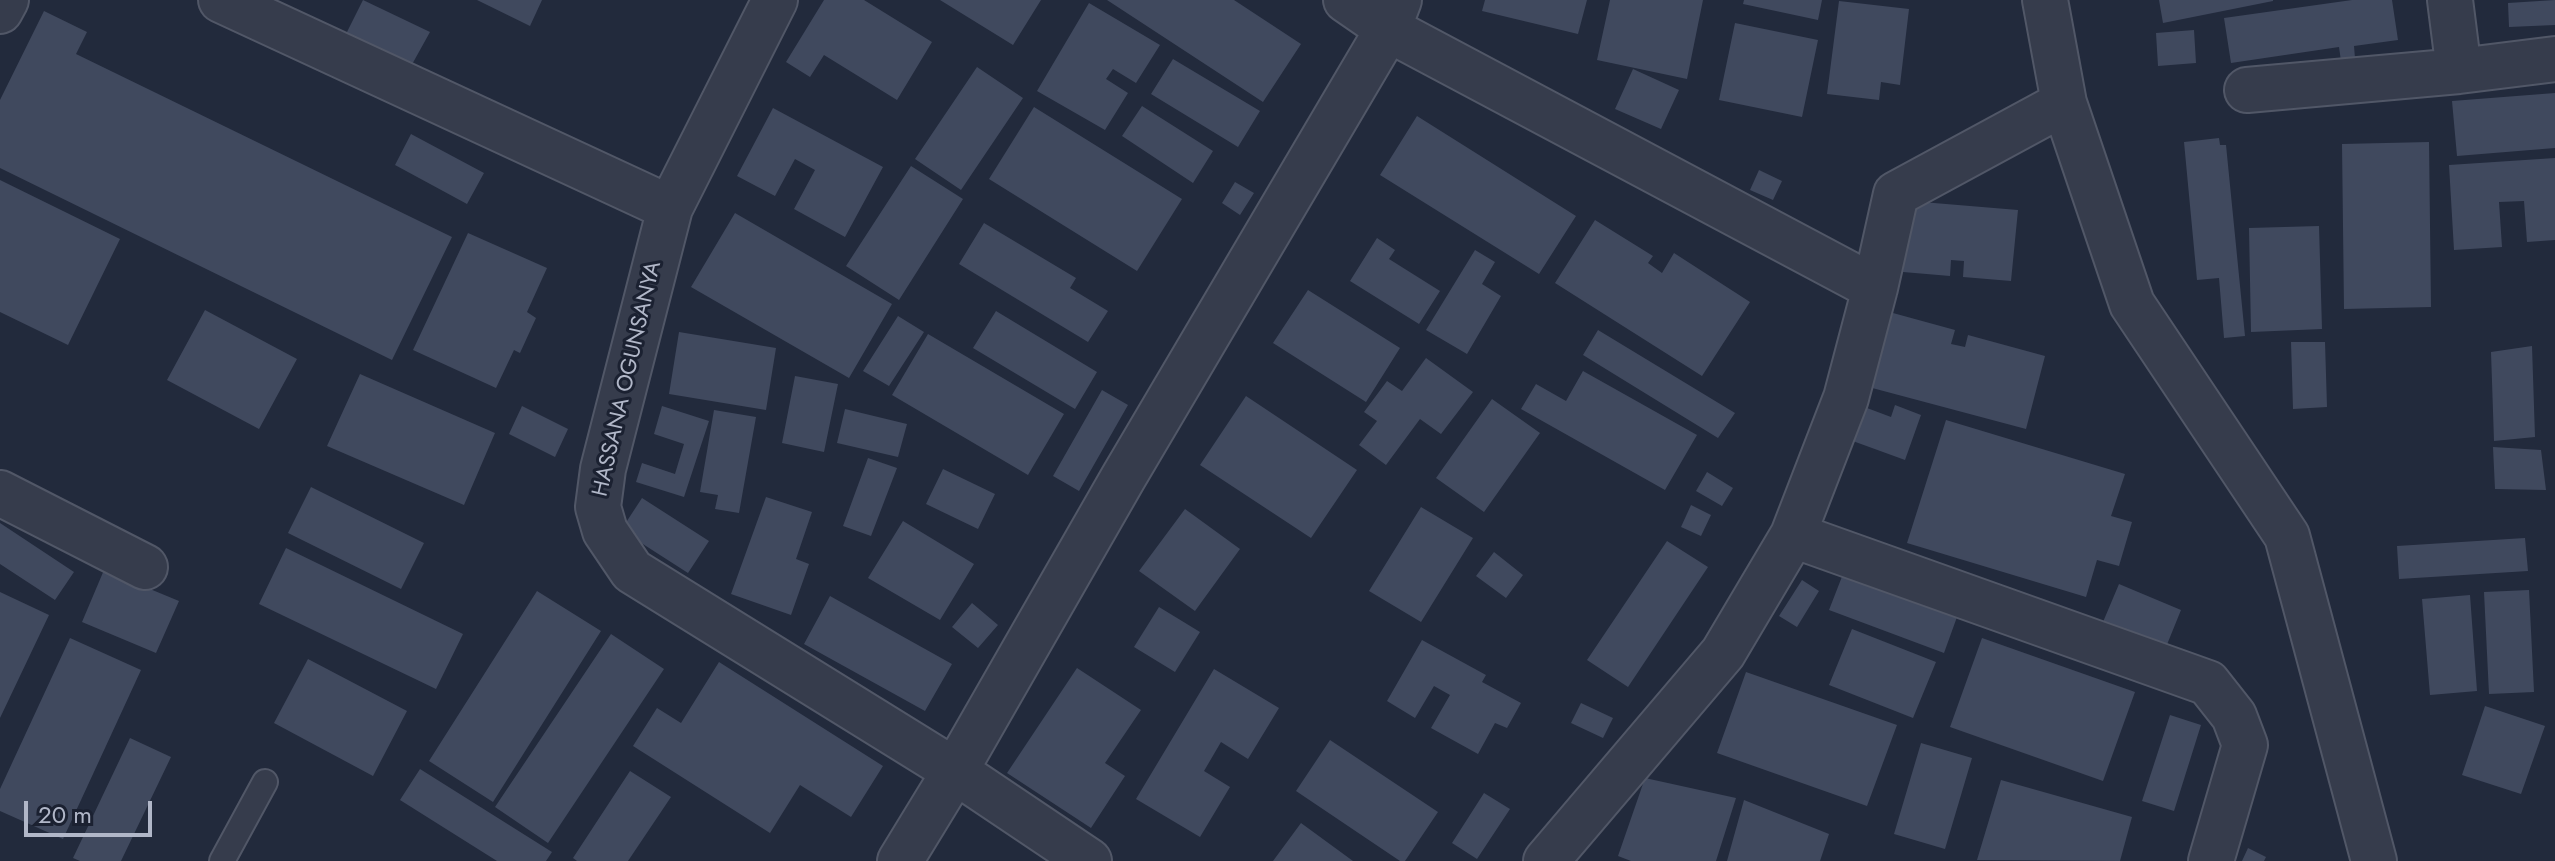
<!DOCTYPE html>
<style>
body{margin:0}
#map{position:relative;width:2555px;height:861px;overflow:hidden;background:#222a3c;font-family:Jost,sans-serif}
canvas{display:block}
.scale{position:absolute;left:24px;top:801px;width:128px;height:36px;box-sizing:border-box;border:4px solid #b1b7c8;border-top:0;padding-left:10px;font-size:24px;line-height:28px;white-space:nowrap;color:#b1b7c8;-webkit-text-stroke:6px #1b2131;paint-order:stroke}
</style>
<div id="map">
<canvas width="2555" height="861"></canvas>
<div class="scale">20 m</div>
</div>
<script>
const g = document.querySelector('canvas').getContext('2d');
g.lineJoin = 'round';
function fillPath(path, color) { g.fillStyle = color; g.fill(path, 'evenodd'); }
function strokePath(path, color, width, dash) { g.strokeStyle = color; g.lineWidth = width; g.lineCap = dash ? 'butt' : 'round'; g.setLineDash(dash || []); g.stroke(path); }
function label(font, color, halo, rows, align = 'center') {
  g.font = font + ' Jost,sans-serif'; g.lineWidth = 6; g.setLineDash([]); g.textBaseline = 'middle'; g.strokeStyle = halo; g.fillStyle = color; for (const [text, x, y, turn = 0] of rows) {
    g.save(); g.translate(x, y); g.rotate((+turn || 0) * Math.PI / 180); g.textAlign = isNaN(turn) ? turn : align; if (halo) g.strokeText(text, 0, 0); g.fillText(text, 0, 0); g.restore();
  }
}
const building = new Path2D(`
 M363 0 430 32 410 68 345 36Z
 M477 0H542L530 26Z
 M824 0H864L932 42 897 100 824 55 810 77 786 62Z
 M940 0H1041L1013 45Z
 M1107 0H1234L1301 44 1263 102Z
 M1485 0H1587L1578 34 1482 11Z
 M1610 0H1703L1687 79 1597 60Z
 M1744 0H1822L1818 20 1743 4Z
 M2159 0H2273V1L2163 23Z
 M2352 0H2392L2398 40 2354 46 2355 58 2341 61 2339 47 2231 63 2224 18Z
 M2555 0V25L2509 27 2508 3Z
 M1839 1 1909 9 1900 85 1881 82 1879 100 1827 94Z
 M1089 3 1160 45 1136 83 1113 69 1106 79 1128 93 1105 130 1037 91Z
 M44 11 87 32 76 54 452 237 392 360 0 168V100Z
 M1735 23 1818 40 1802 117 1719 100Z
 M2194 30 2196 63 2158 66 2156 33Z
 M1173 59 1260 111 1238 147 1151 94Z
 M977 67 1023 98 961 190 915 159Z
 M1633 69 1679 90 1661 129 1615 109Z
 M2555 93V148L2457 156 2452 101Z
 M1142 106 1213 151 1193 183 1122 136Z
 M1034 107 1182 199 1137 271 989 179Z
 M773 108 883 167 845 237 794 209 815 170 795 159 775 196 737 176Z
 M1417 116 1576 216 1539 274 1380 175Z
 M411 134 484 173 467 204 395 165Z
 M2219 138 2220 145H2226L2245 336 2224 338 2219 278 2197 280 2184 142Z
 M2429 142 2431 307 2344 309 2342 144Z
 M2555 158V240L2527 242 2524 201 2499 202 2502 247 2454 250 2449 165Z
 M911 166 963 199 899 300 846 266Z
 M1759 170 1782 181 1773 200 1750 190Z
 M0 180 120 239 68 345 0 312Z
 M1235 182 1254 193 1240 215 1222 203Z
 M1910 201 2018 210 2011 281 1963 277 1964 261 1951 260 1950 276 1903 272Z
 M735 213 892 304 849 378 691 287Z
 M1595 220 1653 256 1648 263 1662 273 1674 253 1750 302 1702 376 1555 283Z
 M984 223 1076 278 1070 288 1108 311 1088 342 959 264Z
 M2319 226 2322 329 2251 332 2249 228Z
 M468 233 547 268 527 312 536 318 520 353 514 350 496 388 413 350Z
 M1377 238 1395 250 1389 259 1440 291 1419 324 1350 281Z
 M1475 250 1495 262 1482 284 1501 296 1467 354 1426 330Z
 M1308 290 1400 348 1366 402 1273 343Z
 M205 310 297 359 259 429 167 380Z
 M1882 310 1955 330 1951 344 1965 347 1968 335 2045 356 2026 429 1861 385Z
 M996 311 1097 372 1075 409 973 348Z
 M898 316 924 332 889 386 863 371Z
 M1598 330 1735 413 1718 438 1583 355Z
 M679 332 776 348 766 410 669 394Z
 M928 334 1064 414 1028 475 892 395Z
 M2291 342H2325L2327 407 2293 409Z
 M2532 346 2535 437 2494 441 2491 352Z
 M1426 358 1473 392 1441 434 1420 419 1386 465 1359 445 1377 421 1364 412 1387 381 1402 391Z
 M1583 371 1697 435 1665 490 1521 409 1536 384 1566 401Z
 M360 374 495 433 464 505 327 446Z
 M795 376 838 384 824 452 782 443Z
 M1102 390 1128 405 1079 491 1053 476Z
 M1246 396 1357 470 1311 538 1200 465Z
 M1492 399 1540 433 1484 512 1436 478Z
 M1851 402 1891 417 1895 405 1921 415 1905 460 1839 436Z
 M522 406 568 429 555 457 509 434Z
 M662 406 709 421 684 497 636 482 642 463 675 474 684 444 654 434Z
 M845 409 907 424 898 457 837 443Z
 M714 410 756 417 739 513 715 509 718 495 700 492Z
 M1946 420 2125 474 2111 516 2132 522 2119 566 2097 560 2086 597 1907 543Z
 M2493 447 2541 450 2546 490 2495 489Z
 M868 458 897 468 871 536 843 526Z
 M943 469 995 494 978 529 926 504Z
 M1707 472 1733 488 1722 506 1696 491Z
 M311 487 424 543 401 589 288 533Z
 M766 497 812 512 796 559 809 564 791 615 731 594Z
 M642 498 709 541 688 573 621 530Z
 M1691 505 1711 515 1701 536 1681 527Z
 M1421 507 1473 538 1421 622 1369 591Z
 M1185 509 1240 549 1195 611 1139 571Z
 M903 521 974 564 940 620 868 578Z
 M0 523 74 572 55 600 0 564Z
 M2525 538 2528 571 2399 579 2397 546Z
 M1667 541 1708 567 1628 687 1587 660Z
 M286 548 463 634 436 689 259 604Z
 M1494 552 1523 575 1506 598 1476 576Z
 M104 570 179 601 156 653 82 622Z
 M1843 574 1957 617 1944 653 1829 610Z
 M1802 580 1819 591 1797 627 1779 616Z
 M2119 584 2181 610 2166 647 2103 622Z
 M2529 590 2534 692 2489 694 2484 592Z
 M537 591 601 631 493 802 429 761Z
 M0 592 49 615 0 718Z
 M2470 595 2477 691 2430 695 2422 599Z
 M830 596 952 664 925 711 804 644Z
 M972 603 998 625 978 648 952 627Z
 M1159 607 1200 632 1175 672 1134 647Z
 M1852 629 1936 662 1913 718 1829 685Z
 M611 634 664 669 548 843 495 807Z
 M70 638 141 670 63 839 0 811V789Z
 M1982 638 2135 692 2103 781 1950 727Z
 M1422 640 1486 675 1482 682 1521 703 1507 728 1495 723 1478 754 1431 728 1450 695 1434 686 1415 718 1387 701Z
 M308 659 407 711 373 776 274 723Z
 M719 662 883 766 851 817 800 785 770 833 633 746 657 708 681 723Z
 M1077 668 1141 710 1105 763 1125 776 1091 828 1007 773Z
 M1214 669 1279 708 1248 759 1221 742 1204 771 1230 787 1200 837 1136 799Z
 M1746 672 1897 725 1867 806 1717 753Z
 M1581 703 1613 718 1603 738 1571 723Z
 M2485 706 2545 726 2521 794 2462 775Z
 M2170 715 2201 725 2174 811 2142 801Z
 M130 738 171 757 121 861H80L73 858Z
 M1330 740 1438 812 1405 861H1400L1296 791Z
 M1921 743 1972 758 1945 849 1894 834Z
 M420 769 552 852 546 861H497L400 800Z
 M630 771 671 797 628 861H577L573 858Z
 M1645 778 1736 798 1716 861H1631L1618 856Z
 M2001 780 2132 817 2120 861 1977 860Z
 M1484 793 1510 809 1477 859 1452 843Z
 M1744 800 1829 834 1820 861H1727Z
 M1301 823 1353 861H1273Z
 M2248 848 2266 857 2264 861H2242Z`);
const service = new Path2D(`
 M222 861 265 782`);
const minor = new Path2D(`
 M221 0 670 208
 M775 0 670 208 603 469 598 507 605 531 632 571 955 771 1089 861
 M1346 0 1388 29 1875 288
 M2045 0 2064 103 2132 304 2287 536 2374 861
 M2450 0 2459 71
 M0 11 6 0
 M2247 90 2459 71 2555 59
 M0 493 145 567
 M1793 535 2208 683 2234 716 2245 745 2211 861
 M900 861 955 771 1123 478 1388 29 1399 0
 M1546 861 1723 653 1793 535 1846 398 1875 288 1896 194 2064 103`);
const streetNames = [
 ["HASSANA OGUNSANYA",628,379,-77]
];
fillPath(building, '#40495e');
strokePath(service, '#515767', 28);
strokePath(minor, '#515767', 48);
strokePath(service, '#363c4c', 24);
strokePath(minor, '#363c4c', 44);
label('22px', '#b1b7c8', '#1b2131', streetNames);
</script>
